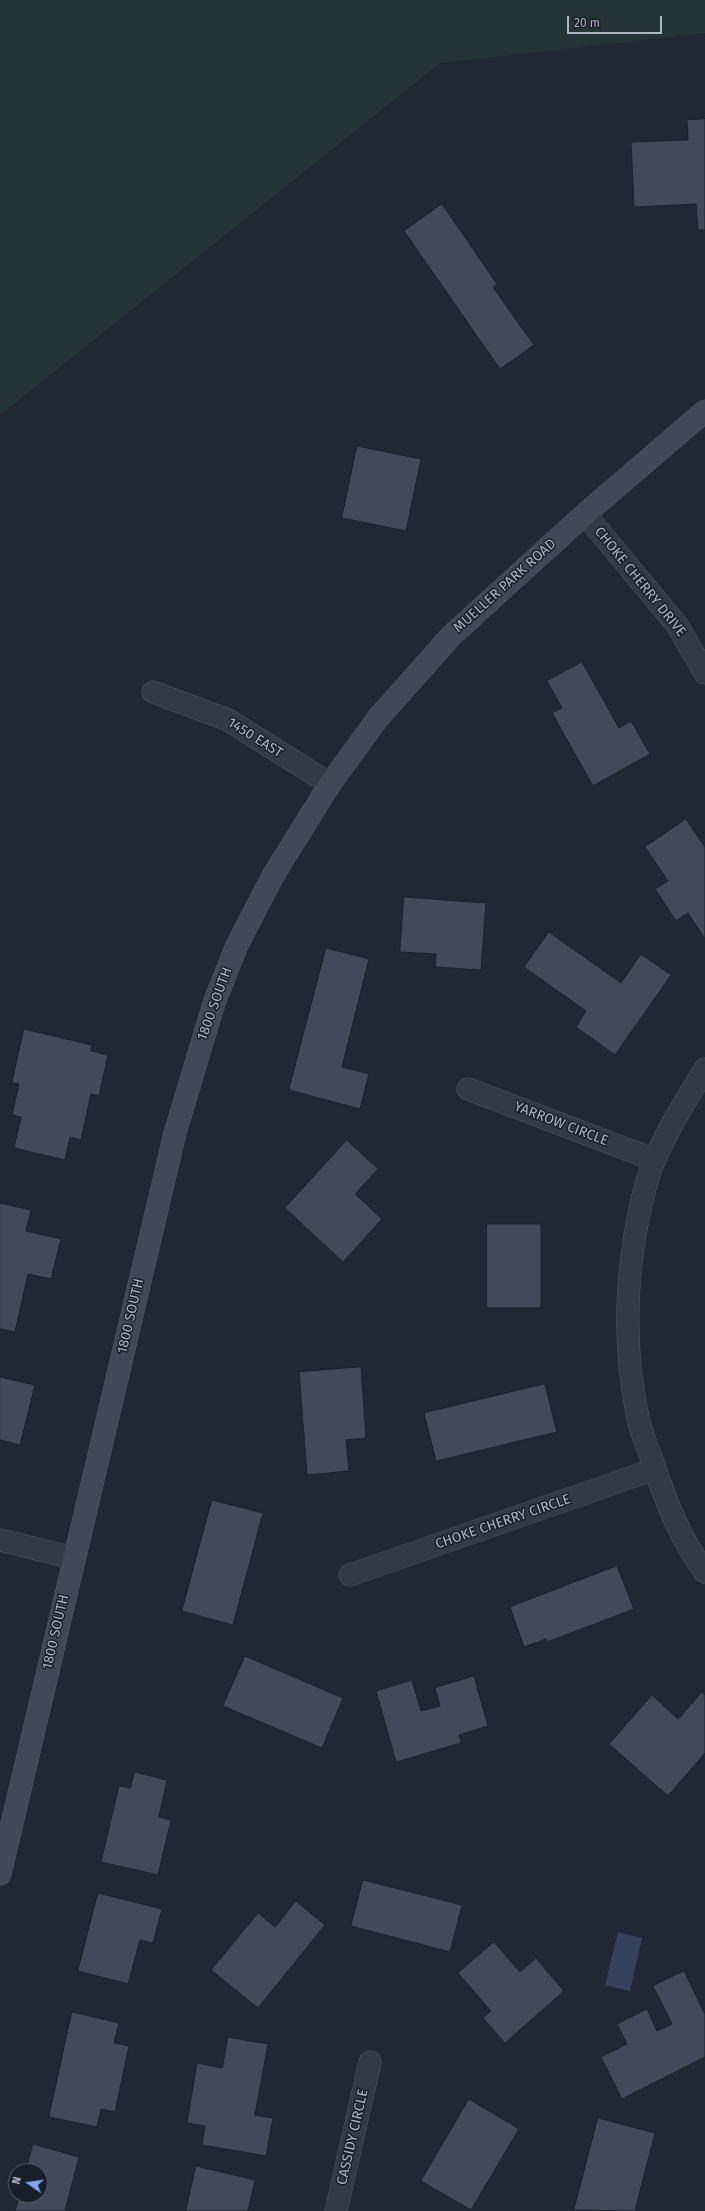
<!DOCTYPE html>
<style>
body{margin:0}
#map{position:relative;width:705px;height:2211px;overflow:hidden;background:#202835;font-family:"Fira Sans",sans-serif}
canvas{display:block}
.north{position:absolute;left:8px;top:2163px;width:40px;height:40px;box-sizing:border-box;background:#191f2a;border:1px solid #545b67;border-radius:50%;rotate:283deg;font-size:11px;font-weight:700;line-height:16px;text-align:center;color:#adb4c3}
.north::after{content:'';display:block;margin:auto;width:14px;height:18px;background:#82a6f3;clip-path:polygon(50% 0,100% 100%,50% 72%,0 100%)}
.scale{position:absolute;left:567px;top:16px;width:95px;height:18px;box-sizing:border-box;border:2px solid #adb4c3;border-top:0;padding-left:5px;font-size:12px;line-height:14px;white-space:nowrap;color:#adb4c3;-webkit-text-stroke:3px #191f2a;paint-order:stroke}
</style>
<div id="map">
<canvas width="705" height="2211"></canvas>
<div class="north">N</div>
<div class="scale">20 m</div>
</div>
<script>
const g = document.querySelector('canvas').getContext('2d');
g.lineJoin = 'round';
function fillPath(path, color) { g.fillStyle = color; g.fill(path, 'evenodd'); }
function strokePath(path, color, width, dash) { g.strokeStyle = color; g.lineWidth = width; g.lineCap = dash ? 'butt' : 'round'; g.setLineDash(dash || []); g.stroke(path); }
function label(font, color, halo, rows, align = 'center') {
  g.font = font + ' "Fira Sans",sans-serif'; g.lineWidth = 3; g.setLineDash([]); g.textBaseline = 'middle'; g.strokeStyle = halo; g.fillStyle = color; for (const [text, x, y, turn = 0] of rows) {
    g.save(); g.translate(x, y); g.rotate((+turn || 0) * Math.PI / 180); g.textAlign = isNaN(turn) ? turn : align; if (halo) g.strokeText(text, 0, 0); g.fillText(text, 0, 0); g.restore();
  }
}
const green = new Path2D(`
 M0 0H705V33L440 63 0 415Z`);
const water = new Path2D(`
 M618 1932 642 1938 630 1991 605 1985Z`);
const building = new Path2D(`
 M705 119V230H698L696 204 634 207 631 142 688 140 687 120Z
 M442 204 497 284 493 287 534 345 500 369 404 231Z
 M357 446 421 459 406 531 342 518Z
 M582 662 619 728 631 721 650 754 593 786 552 713 562 708 547 681Z
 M686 819 705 847V939L688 913 676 921 655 889 668 881 645 847Z
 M404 897 486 903 481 970 435 967 436 954 400 952Z
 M549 932 621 983 641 954 671 975 615 1055 576 1027 586 1011 524 967Z
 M326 948 369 959 342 1067 369 1074 360 1109 289 1090Z
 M24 1029 92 1045 91 1051 108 1055 99 1096 91 1094 81 1140 70 1137 65 1160 14 1148 21 1117 12 1115 19 1084 12 1083Z
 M347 1140 378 1169 355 1194 382 1219 343 1262 285 1208Z
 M0 1203 31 1210 26 1231 61 1239 51 1279 28 1274 15 1332 0 1329Z
 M487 1224H541V1308H487Z
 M361 1367 366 1438 346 1440 349 1471 307 1475 299 1372Z
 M0 1377 35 1385 20 1445 0 1440Z
 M545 1384 557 1432 436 1461 424 1413Z
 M212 1500 263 1513 233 1625 182 1611Z
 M617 1566 634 1609 547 1642 546 1639 524 1647 510 1607Z
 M245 1656 343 1698 322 1748 223 1706Z
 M474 1676 488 1726 459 1735 461 1743 396 1762 376 1691 412 1680 421 1711 440 1706 435 1688Z
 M702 1692 705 1695V1753L668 1796 609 1744 652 1695 678 1719Z
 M135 1772 167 1780 159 1817 171 1820 158 1875 101 1862 119 1786 130 1788Z
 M363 1880 462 1905 450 1952 351 1926Z
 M98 1893 162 1909 153 1943 140 1940 128 1984 78 1971Z
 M296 1901 325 1925 258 2008 211 1970 258 1913 275 1927Z
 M494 1942 520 1972 536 1958 564 1991 505 2043 483 2018 491 2011 458 1973Z
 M684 1971 705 2014V2057L622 2099 601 2057 627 2044 617 2024 647 2009 657 2031 672 2024 653 1986Z
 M72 2012 119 2023 114 2043 129 2046 115 2112 101 2109 97 2127 49 2117Z
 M228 2037 268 2044 255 2115 273 2118 266 2156 202 2145 205 2126 187 2123 197 2063 222 2068Z
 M469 2099 519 2129 471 2210 421 2181Z
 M598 2118 655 2133 635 2211 574 2210Z
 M33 2144 79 2157 65 2211H15L20 2195H40V2171H26Z
 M196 2166 255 2180 248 2211H186Z`);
const street = new Path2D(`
 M585 514 677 625 705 673
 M153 692 228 720 330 784
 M705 1069C687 1098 669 1127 655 1159 644 1184 639 1213 634 1241 625 1300 625 1358 638 1418 641 1433 648 1448 653 1463 666 1502 681 1540 705 1572
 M468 1089 655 1160
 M0 1540 73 1558
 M350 1575 655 1469
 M336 2211 370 2062`);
const secondary = new Path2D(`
 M0 1874 175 1133 214 1003 237 945 274 874 330 784 378 718 451 636 585 514 705 411`);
const streetNames = [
 ["CHOKE CHERRY DRIVE",640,582,51],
 ["MUELLER PARK ROAD",505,586,-42],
 ["1450 EAST",255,738,32],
 ["1800 SOUTH",215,1004,-70],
 ["YARROW CIRCLE",561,1124,21],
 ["1800 SOUTH",131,1316,-77],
 ["CHOKE CHERRY CIRCLE",503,1522,-19],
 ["1800 SOUTH",56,1632,-77],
 ["CASSIDY CIRCLE",353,2137,-77]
];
fillPath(green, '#233537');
fillPath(water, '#34425c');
fillPath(building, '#414a5a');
strokePath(building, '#1b212c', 1);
strokePath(street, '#515764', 23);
strokePath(secondary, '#515764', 23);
strokePath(street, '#333a46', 22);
strokePath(secondary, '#414959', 22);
label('14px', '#adb4c3', '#191f2a', streetNames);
</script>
